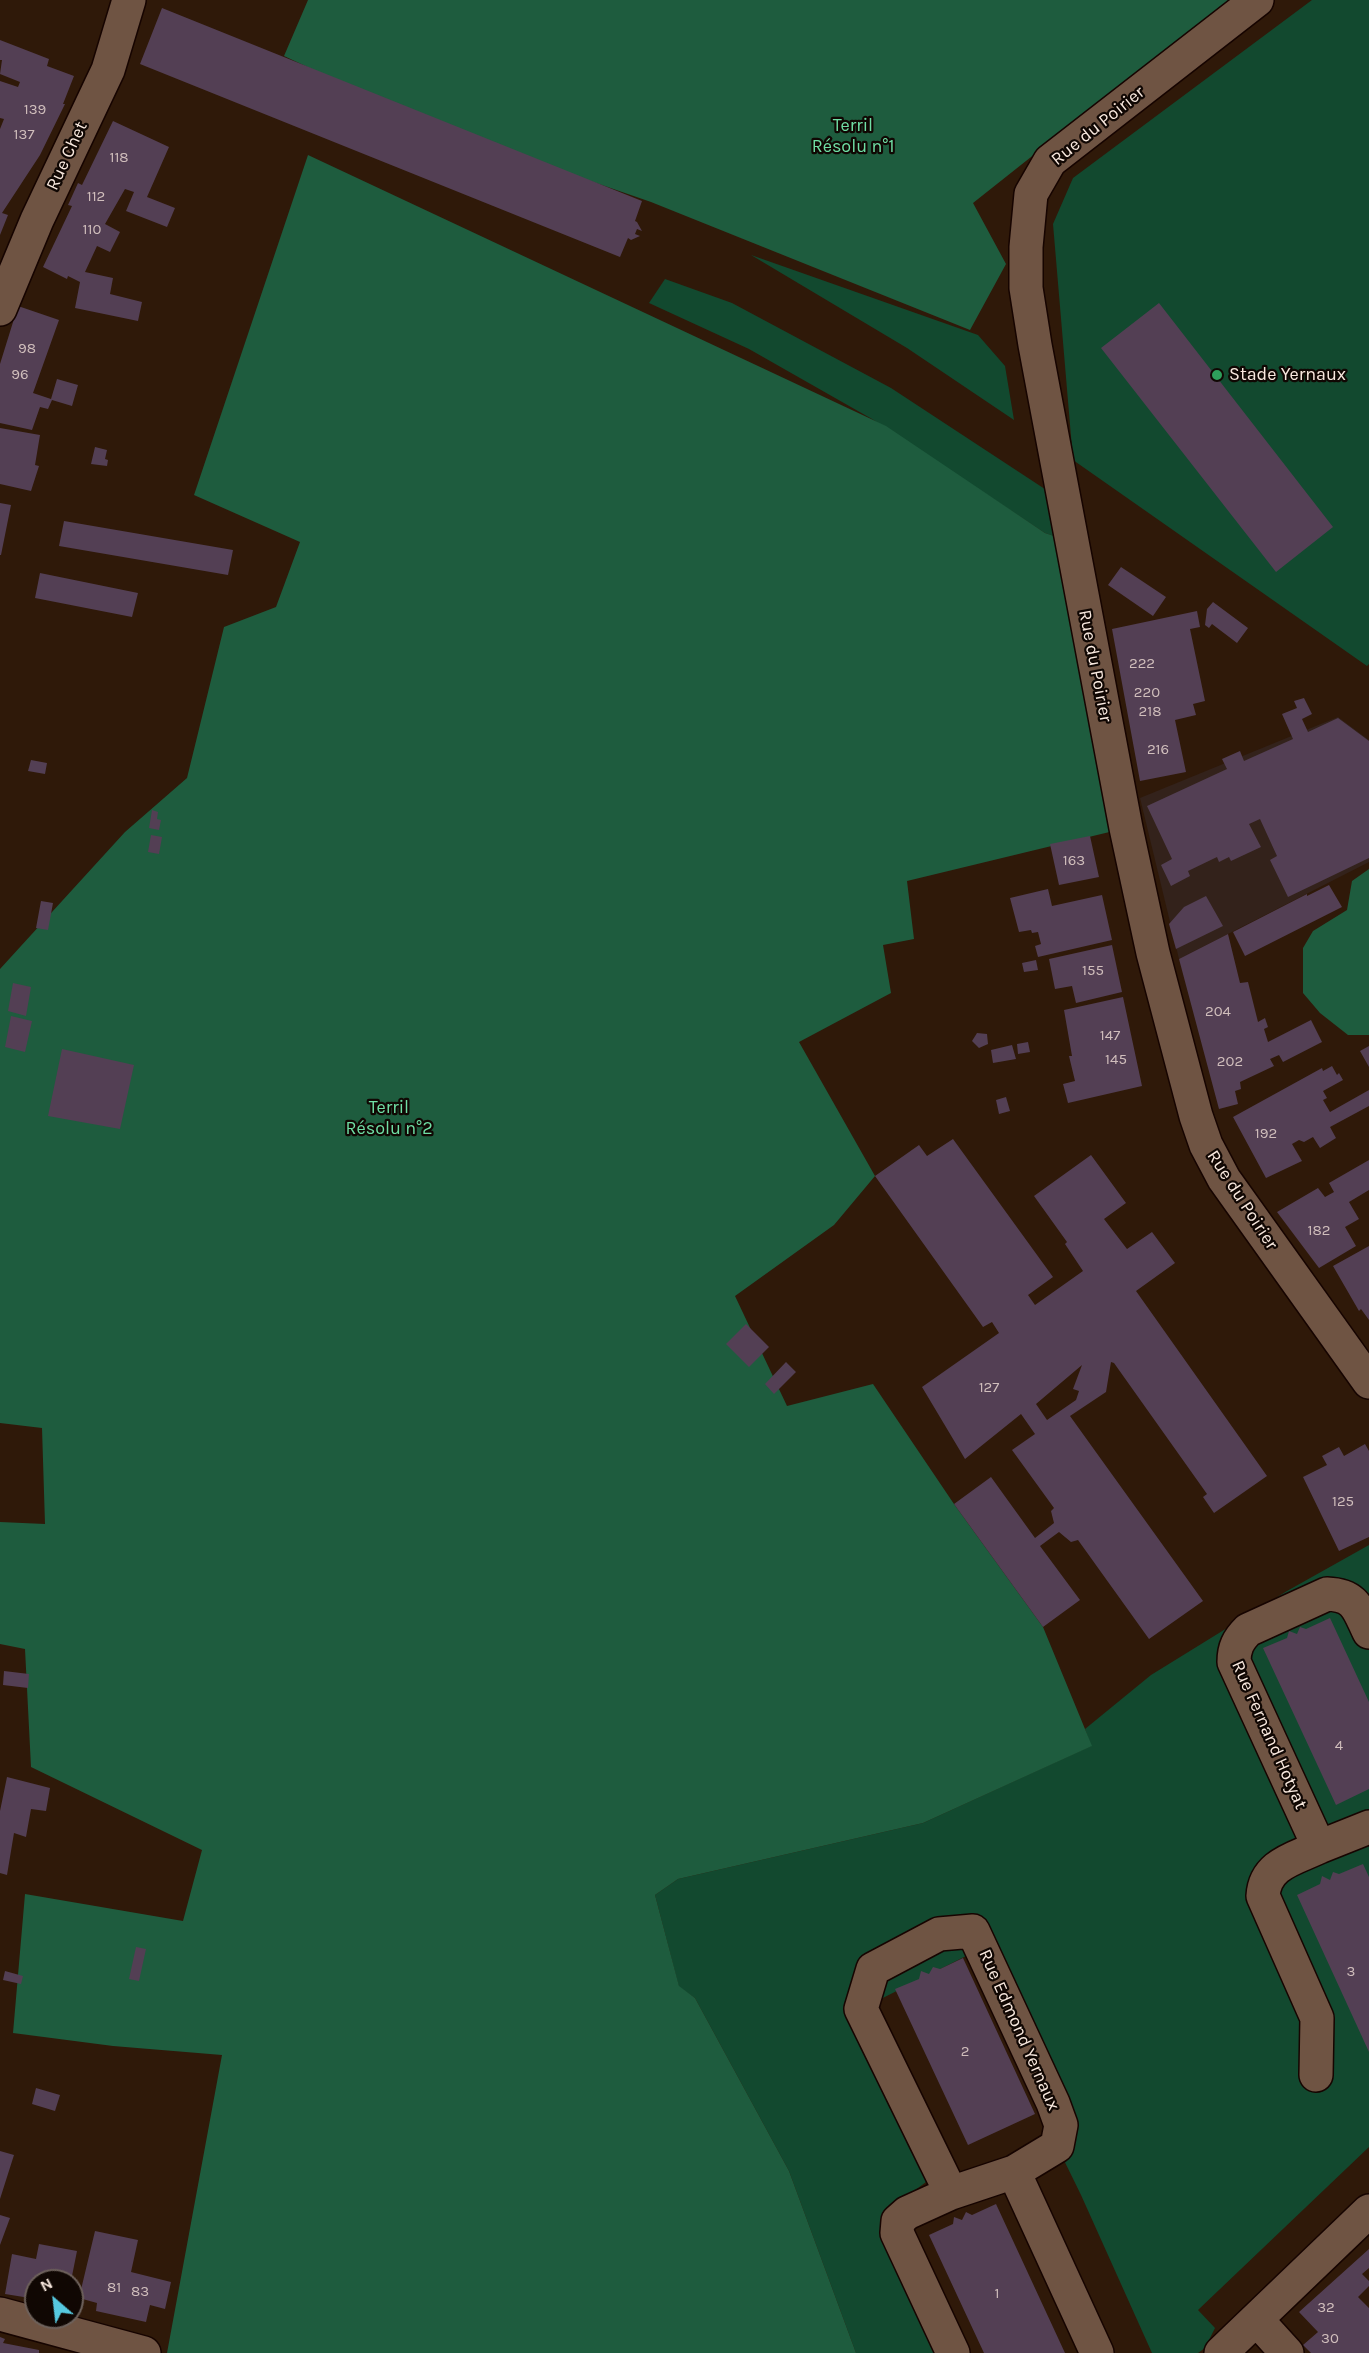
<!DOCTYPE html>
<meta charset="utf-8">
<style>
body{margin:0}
#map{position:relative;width:1369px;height:2353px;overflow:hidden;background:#2f1909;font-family:Karla,sans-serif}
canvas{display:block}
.north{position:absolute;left:24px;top:2269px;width:60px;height:60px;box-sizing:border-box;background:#100703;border:2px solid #6d615b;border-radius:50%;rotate:332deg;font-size:16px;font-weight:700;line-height:24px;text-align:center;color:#f9e9df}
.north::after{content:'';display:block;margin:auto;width:21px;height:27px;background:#56c9e0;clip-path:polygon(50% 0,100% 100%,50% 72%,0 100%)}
</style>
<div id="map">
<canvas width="1369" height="2353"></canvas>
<div class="north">N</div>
</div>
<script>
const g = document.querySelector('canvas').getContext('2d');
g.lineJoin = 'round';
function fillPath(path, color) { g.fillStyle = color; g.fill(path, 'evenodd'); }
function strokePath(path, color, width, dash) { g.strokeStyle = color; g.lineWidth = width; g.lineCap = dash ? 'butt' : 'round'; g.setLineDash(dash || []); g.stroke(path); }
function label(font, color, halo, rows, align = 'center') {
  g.font = font + ' Karla,sans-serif'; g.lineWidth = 4.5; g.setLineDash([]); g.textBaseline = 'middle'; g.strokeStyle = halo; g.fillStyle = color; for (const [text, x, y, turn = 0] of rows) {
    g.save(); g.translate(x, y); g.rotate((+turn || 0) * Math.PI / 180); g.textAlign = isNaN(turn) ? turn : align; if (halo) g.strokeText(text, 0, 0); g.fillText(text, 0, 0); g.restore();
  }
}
const industrial = new Path2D(`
 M1338 717 1369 740V862L1179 959 1140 798Z`);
const green = new Path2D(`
 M1312 0H1369V664L1367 666 1073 460 1053 224 1073 178Z
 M751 255 978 335 1005 366 1014 420 907 348Z
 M665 279 732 303 891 388 1057 497 1065 540 1045 533 872 419 749 349 649 303Z
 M1369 1545V2147L1198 2310 1215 2328 1205 2348 1198 2353H1152L1081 2195 1057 2146 1050 2120 966 1956 861 2009 930 2179 902 2200 939 2353H856L789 2171 695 1998 679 1987 655 1895 678 1879 923 1823 1091 1746 1085 1729 1151 1675 1287 1591Z`);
const forest = new Path2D(`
 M308 0H1229L973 203 1006 264 970 330 651 202 440 129 284 56Z
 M308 155 886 426 1045 533 1072 542 1126 828 907 881 914 939 883 945 891 993 799 1042 875 1176 834 1225 735 1296 787 1406 873 1384 954 1504 1043 1627 1092 1746 923 1823 678 1879 655 1895 679 1986 695 1998 789 2171 856 2353H167L222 2055 113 2046 13 2033 25 1894 183 1921 202 1850 31 1767 25 1649 0 1644V1522L45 1524 42 1428 0 1423V969L125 832 187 778 224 627 276 607 300 542 194 495Z
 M1369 869V1035H1348L1320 1013 1303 993V948L1313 931 1347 910 1352 881Z`);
const building = new Path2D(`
 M162 8 642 201 635 221 637 222 642 231 637 229 635 234 640 236 631 240 628 238 620 257 140 64Z
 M0 40 49 59 47 66 74 76 63 104H65L40 155 2 213 8 215 0 235V129L4 119 0 118V81L18 87 20 82 0 74 2 60H0Z
 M113 121 169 147 147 197 175 208 167 227 126 211 134 192 125 189 105 224 120 232 110 252 97 246 85 272 113 278 110 294 142 302 138 321 75 308 80 282 68 276 67 279 43 267 72 206 68 205 78 183 82 185Z
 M1159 303 1333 527 1276 572 1101 348Z
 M18 306 59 320 33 393 51 399 57 379 78 385 72 406 52 400 48 409 40 407 32 430 0 423V364Z
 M0 428 40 435 35 465 39 466 31 491 0 484Z
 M95 447 107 450 105 459 108 460 107 466 91 464Z
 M0 503 11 505 1 555H0Z
 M64 521 233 550 228 575 59 546Z
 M1121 567 1166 597 1153 616 1108 585Z
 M40 573 138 593 132 617 35 598Z
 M1213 602 1248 628 1237 643 1212 624 1209 628 1205 625 1207 609Z
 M1197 611 1200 627 1190 629 1205 701 1193 704 1196 715 1175 720 1186 772 1140 781 1112 629Z
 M1304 698 1312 714 1302 719 1308 732 1338 718 1369 741V858L1288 897 1270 860 1277 856 1260 819 1249 824 1261 847 1231 861 1229 857 1219 862 1217 857 1188 871 1190 876 1171 886 1161 865 1172 859 1147 806 1227 769 1222 759 1240 751 1244 761 1293 739 1282 714 1297 708 1294 701Z
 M31 760 47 763 45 774 28 771Z
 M152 810 158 812 157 819 161 820 159 830 149 828Z
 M151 835 162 837 159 854 148 852Z
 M1090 836 1099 877 1059 885 1050 844Z
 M1329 885 1342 907 1245 956 1233 932 1307 894V896Z
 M1048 889 1052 906 1102 895 1112 940 1038 957 1035 946 1041 944 1038 932 1032 933 1031 930 1019 932 1010 898Z
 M1206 896 1223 926 1176 949 1169 924 1184 907Z
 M41 901 53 903 48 930 36 928Z
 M1228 934 1240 983 1248 982 1258 1022 1265 1018 1268 1027 1264 1029 1268 1042 1311 1020 1322 1042 1283 1062 1279 1055 1270 1059 1274 1066 1240 1082 1241 1089 1235 1091 1238 1104 1219 1109 1179 959Z
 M1112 945 1122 992 1076 1003 1072 986 1055 989 1049 959Z
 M1036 960 1038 970 1024 972 1022 963Z
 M13 983 31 987 26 1016 8 1011Z
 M1123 997 1142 1086 1068 1103 1063 1084 1075 1081 1069 1056H1072L1064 1010Z
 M11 1016 32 1021 25 1052 5 1047Z
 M977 1033 987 1034 988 1044 979 1048 972 1041Z
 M1028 1042 1030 1052 1018 1054 1017 1044Z
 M1012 1045 1016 1059 993 1063 991 1050Z
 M1369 1046V1067L1360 1051Z
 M62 1049 134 1065 120 1129 48 1116Z
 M1332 1066 1337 1075 1339 1073 1343 1080 1323 1091 1327 1098 1323 1100 1330 1112 1369 1090V1106L1330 1127 1336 1138 1320 1148 1313 1137 1304 1142 1299 1140 1292 1144 1302 1161 1266 1178 1233 1117 1322 1068 1323 1071Z
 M1006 1097 1010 1111 999 1114 996 1100Z
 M953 1139 1053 1277 1028 1295 1035 1305 1083 1271 1065 1244 1067 1242 1034 1196 1091 1155 1126 1203 1104 1219 1127 1249 1152 1232 1175 1263 1136 1291 1267 1476 1214 1513 1203 1497 1207 1494 1114 1363 1111 1362 1106 1392 1070 1416 1203 1601 1149 1639 1078 1540 1071 1542 1059 1532 1040 1546 1080 1600 1043 1627 954 1504 991 1477 1035 1538 1054 1523 1051 1511 1054 1508 1012 1450 1035 1434 1021 1414 965 1459 922 1387 999 1333 992 1322 983 1327 875 1176 919 1145 927 1156ZM1082 1365 1073 1389 1079 1391 1076 1400 1047 1420 1036 1404Z
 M1369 1160V1190L1349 1202 1359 1219 1345 1227 1356 1246 1319 1268 1277 1212 1318 1188 1325 1197 1334 1192 1329 1183Z
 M1369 1246V1320L1361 1309 1359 1311 1333 1266Z
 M746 1324 769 1347 749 1367 726 1344Z
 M786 1362 796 1372 774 1394 765 1384Z
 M1365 1444 1369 1451V1537L1339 1551 1303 1477 1327 1465 1322 1456 1339 1447 1344 1456Z
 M1330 1618 1369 1702V1789L1336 1805 1263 1648 1287 1638 1289 1631 1297 1634 1300 1627 1306 1629Z
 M4 1671 29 1674 28 1688 3 1685Z
 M7 1777 50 1788 46 1811 31 1809 26 1837 14 1833 7 1875 0 1873V1811Z
 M1363 1864 1369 1877V2052L1297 1895 1320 1884 1322 1876 1330 1880 1333 1872 1339 1874Z
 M136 1947 146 1949 139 1981 129 1979Z
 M963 1958 1035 2114 968 2145 895 1989 919 1979 921 1971 929 1974 933 1967 940 1969Z
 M5 1971 23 1976 21 1984 3 1980Z
 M36 2088 60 2095 55 2111 32 2104Z
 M0 2151 14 2155 0 2199Z
 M996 2204 1065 2353H984L929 2235 953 2224 954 2217 962 2220 966 2212 972 2215Z
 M0 2215 10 2218 0 2245Z
 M95 2231 138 2240 131 2272 171 2282 165 2309 150 2305 146 2322 96 2311 97 2303 79 2298Z
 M39 2244 77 2251 71 2281H36V2299L5 2294 12 2254 36 2259Z
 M1369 2249V2268L1362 2274 1369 2281V2286L1358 2297 1369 2308V2353H1311L1303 2345 1318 2332 1299 2312Z
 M0 2337 5 2339 3 2343 39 2350V2353H0Z`);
const minor = new Path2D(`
 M1257 0 1050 161 1031 194 1026 247V288L1035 345 1126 828 1153 953 1196 1116 1206 1145 1224 1179 1369 1382
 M0 309 37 220 108 70 129 0
 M1369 1632C1358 1609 1356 1595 1327 1594L1248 1630C1238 1640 1234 1648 1234 1662L1319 1847 1369 1827
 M973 1931 1053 2103 1061 2125 1057 2146 1014 2172 951 2193 861 2009 873 1969 939 1934Z
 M1316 2075 1317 2018 1263 1896C1265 1864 1294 1859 1319 1847
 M1014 2172 1097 2353
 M951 2193 907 2213 898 2221 897 2233 953 2353
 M0 2314 144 2353
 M1257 2320 1287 2353
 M1221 2353 1369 2211`);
const markers = [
 [1217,375,6,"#2e9e5b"]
];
const numberNames = [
 ["139",35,110],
 ["137",24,135],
 ["118",119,158],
 ["112",96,197],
 ["110",92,230],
 ["98",27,349],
 ["96",20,375],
 ["222",1142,664],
 ["220",1147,693],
 ["218",1150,712],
 ["216",1158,750],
 ["163",1074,861],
 ["155",1093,971],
 ["204",1218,1012],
 ["147",1110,1036],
 ["145",1116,1060],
 ["202",1230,1062],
 ["192",1266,1134],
 ["182",1319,1231],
 ["127",989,1388],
 ["125",1343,1502],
 ["4",1339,1746],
 ["3",1351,1972],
 ["2",965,2052],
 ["81",114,2288],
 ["83",140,2292],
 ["1",997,2294],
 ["32",1326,2308],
 ["30",1330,2339]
];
const parkNames = [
 ["Terril",853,126],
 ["Résolu n°1",853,147],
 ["Terril",389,1108],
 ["Résolu n°2",389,1129]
];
const streetNames = [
 ["Rue du Poirier",1098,126,-39],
 ["Rue Chet",67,156,-65],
 ["Rue du Poirier",1095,666,79],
 ["Rue du Poirier",1242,1200,57],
 ["Rue Fernand Hotyat",1269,1735,66],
 ["Rue Edmond Yernaux",1019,2030,66]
];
const poiNames = [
 ["Stade Yernaux",1229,375]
];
fillPath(industrial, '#33221b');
fillPath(green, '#12492f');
fillPath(forest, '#1e5c3e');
fillPath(building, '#533f54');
strokePath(minor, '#160400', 36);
strokePath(minor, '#6f5443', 33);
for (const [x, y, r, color] of markers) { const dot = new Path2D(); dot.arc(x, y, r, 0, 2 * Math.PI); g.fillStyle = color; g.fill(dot); strokePath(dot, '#100703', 2); }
label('15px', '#d0bebc', null, numberNames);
label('18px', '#70dfa5', '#100703', parkNames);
label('18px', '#f9e9df', '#100703', streetNames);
label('18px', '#f9e9df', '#100703', poiNames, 'left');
</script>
